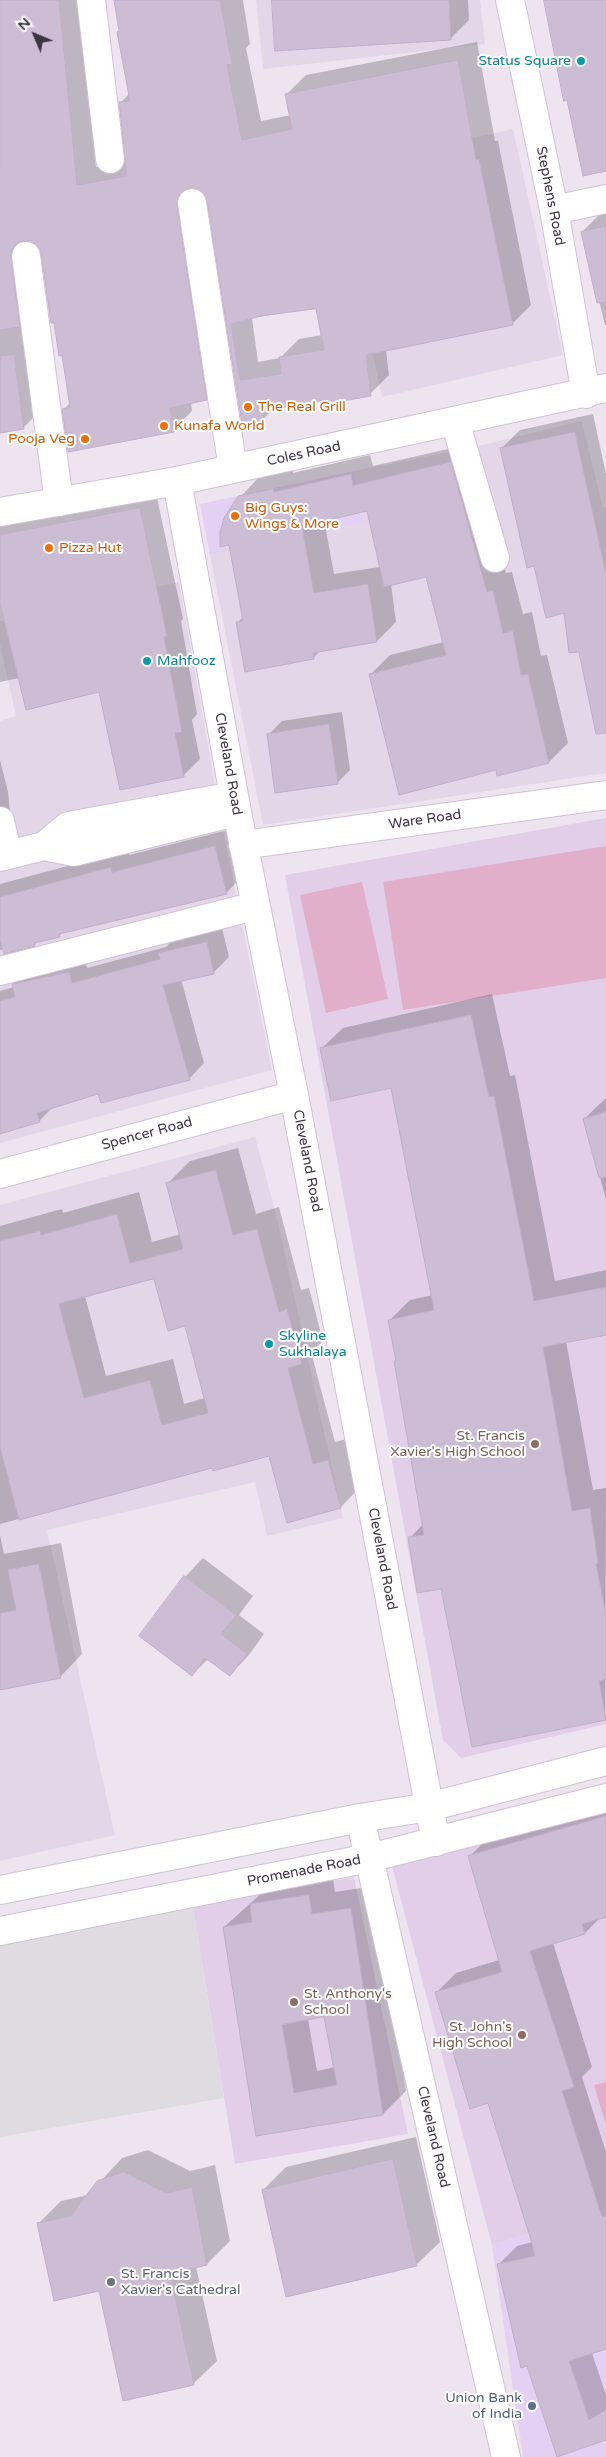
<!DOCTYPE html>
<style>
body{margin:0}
#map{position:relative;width:606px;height:2457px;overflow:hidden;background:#ede4f0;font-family:"Varela Round",sans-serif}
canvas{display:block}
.north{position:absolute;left:10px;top:10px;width:50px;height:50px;-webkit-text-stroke:4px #fff;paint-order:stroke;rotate:315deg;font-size:14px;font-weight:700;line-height:20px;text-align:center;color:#3d3442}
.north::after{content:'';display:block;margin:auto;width:18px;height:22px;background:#3d3442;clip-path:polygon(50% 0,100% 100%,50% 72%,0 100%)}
</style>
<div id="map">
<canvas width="606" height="2457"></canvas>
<div class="north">N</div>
</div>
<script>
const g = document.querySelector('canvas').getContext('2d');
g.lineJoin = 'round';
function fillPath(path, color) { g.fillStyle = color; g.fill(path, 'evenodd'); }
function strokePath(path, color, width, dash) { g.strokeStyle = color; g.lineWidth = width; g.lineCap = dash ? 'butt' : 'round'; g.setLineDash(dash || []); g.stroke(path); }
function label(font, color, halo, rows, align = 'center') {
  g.font = font + ' "Varela Round",sans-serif'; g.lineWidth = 4; g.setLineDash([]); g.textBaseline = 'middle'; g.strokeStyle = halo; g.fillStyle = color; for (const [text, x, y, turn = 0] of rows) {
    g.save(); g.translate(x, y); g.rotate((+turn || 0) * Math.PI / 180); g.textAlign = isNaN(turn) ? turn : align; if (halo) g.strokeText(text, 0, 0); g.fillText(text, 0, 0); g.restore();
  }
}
const residential = new Path2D(`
 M256 0H480L485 44 263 69Z
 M513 129 563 355 382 397 332 170Z
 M582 421 603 508 606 507V773L263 825 210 555 364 522 354 471 478 446Z
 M179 582 224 836 272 1070 0 1143V721L16 716 0 644V621Z
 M255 1137 277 1218 343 1518 267 1536 255 1482 47 1530 115 1835 0 1861V1205Z`);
const commercial = new Path2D(`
 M354 471 365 522 210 555 200 504Z
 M606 2209V2457H523L492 2245Z`);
const education = new Path2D(`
 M606 818V1724L461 1758 443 1740 285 875Z
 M606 1808V2209L492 2245 391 1862Z
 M354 1877 408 2134 235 2164 193 1907Z`);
const green = new Path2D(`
 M606 846V978L403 1010 383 882Z
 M362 882 388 999 326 1013 300 895Z
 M606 2082V2125L594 2085Z`);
const parking = new Path2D(`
 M193 1907 224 2098 0 2137V1941Z`);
const shadow = new Path2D(`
 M0 0H79L96 167 126 162 120 103 130 93 116 0H243L250 44 246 48 261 121 291 115 287 94 306 75 477 42 495 141H498L531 305 512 324 386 350 389 375 370 394 326 399 275 408 263 419 243 422 209 200 205 193 195 187 225 380 206 399 191 402 192 411 173 430 64 409 71 402 43 254 39 245 29 240 38 307 42 409 23 428 0 431ZM174 199H177L206 386H203ZM317 307 322 335 299 339 280 358 258 362 252 318Z
 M273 0H468L469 20 450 39Z
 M606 213V325H605L582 232 599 215Z
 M593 414 606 474V725L565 612 535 564 501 449 520 430Z
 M470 444 506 573 512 572 523 614 532 612 541 656 547 655 568 743 549 762 370 675 390 655 444 642 427 576 391 584 396 622 377 641 321 650 313 658 237 623 244 616 230 543 221 532 231 507 259 477 293 470V473L370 455 373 466ZM368 510 380 567 334 574 324 520Z
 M156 493 183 619 181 621 197 714 192 720 200 759 183 776 100 690 19 678 0 682V523Z
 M342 712 350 770 337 783 268 735 282 721Z
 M0 760 8 792 11 822 0 833Z
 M232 829 244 875 226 893 63 931 59 936 38 941 34 945 0 950V884L128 850 129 855Z
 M222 928 229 957 213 973 181 979 204 1063 189 1079 99 1092 54 1106 39 1121 0 1133V991L14 987 13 984 29 969 84 957 87 968 166 947 175 938Z
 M492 994 510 1076 515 1075 555 1281 606 1270V1334L566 1341 593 1490 606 1488 605 1718 442 1587 410 1538 423 1524 395 1362 397 1359 389 1321 410 1300 433 1295 392 1087 321 1049 343 1028Z
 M606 1098V1199L584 1119Z
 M238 1148 256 1214 279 1207 301 1290 309 1288 323 1341 311 1352 335 1442 350 1438 363 1484 341 1507 270 1455 213 1467 0 1524V1226L62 1209 63 1213 139 1192 152 1242 181 1234 167 1184 190 1161ZM155 1278 186 1324 205 1398 184 1404 173 1359 106 1376 85 1296Z
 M0 1535 4 1554 61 1543 82 1654 60 1677 0 1689Z
 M203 1558 253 1596 239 1615 264 1634 248 1656 230 1675 208 1659 192 1675 185 1577Z
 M606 1803V1915L601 1917 585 1933 553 1943 592 2067 582 2077 606 2152V2348L592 2353 606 2395V2438L558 2455 498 2265 517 2246 532 2242 489 2102 437 1992 456 1973 499 1960 469 1857 488 1838Z
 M332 1872 335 1892 374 1886 406 2091 383 2114 257 2134 224 1927 274 1882ZM326 2016 335 2067 317 2071 308 2019Z
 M416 2137 440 2242 416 2265 263 2190 286 2167Z
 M148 2150 190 2171 215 2165 230 2241 207 2264 196 2267 217 2361 193 2384 38 2224 61 2201 88 2195 122 2158Z`);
const building = new Path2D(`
 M0 0H59L77 185 127 176 119 102 130 101 117 32 119 31 114 0H220L232 64 227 65 242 140 292 129 285 94 458 60 476 160 479 159 513 325 366 355 371 396 326 404 325 400 263 411 264 421 242 424 207 201 204 194 198 189 189 188 183 191 178 197 177 205 207 400 170 408 174 432 68 452 62 409 70 407 62 355 59 356 54 323H51L41 253 38 246 31 241H23L17 243 11 251V258L20 327 0 330ZM316 309 324 350 279 357 281 374 240 380 231 324 261 316Z
 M272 0H449L451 40 275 51Z
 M544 0H606V171L583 176 567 100 564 101Z
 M606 226V302L597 303 581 232Z
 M14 355 24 429 0 433V356Z
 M575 432 606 574V733L596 734 579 652 569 653 564 613 546 618 534 566 527 568 500 448Z
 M451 462 487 592 493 590 503 633 513 631 521 675 528 674 549 763 497 776 496 770 399 795 369 674 446 655 426 577 384 587 367 511 302 526 314 593 368 584 377 642 313 653 314 659 245 672 236 622 243 621 229 545 220 547V532L224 518 238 496 273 489 274 492 351 474 353 485Z
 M140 508 167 636 164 637 182 732 175 733 184 777 120 790 99 692 26 710 0 603V535Z
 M329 724 338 784 275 793 267 734Z
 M215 846 227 894 59 934 60 937 34 943 35 946 4 954 0 940V897L111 867 112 872Z
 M207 942 214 974 163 985 190 1080 101 1103 98 1094 37 1113 40 1122 0 1134V1001L15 997 12 984 69 972 72 983 160 959 158 953Z
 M471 1015 489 1097 494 1096 534 1301 606 1287V1335L543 1347 572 1511 590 1508 598 1563 596 1564 606 1615V1679L599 1681 606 1720 472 1747 441 1589 417 1593 408 1537 424 1535 394 1361H396L388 1320 434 1310 391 1088 331 1101 320 1048Z
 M606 1112V1177L599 1178 583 1119Z
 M216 1170 233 1235 257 1229 279 1312 287 1309 302 1364 288 1368 313 1464 328 1460 341 1508 287 1523 269 1456 213 1471 212 1468 19 1520 0 1447V1241L40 1231 41 1235 117 1214 130 1263 183 1249 166 1183ZM154 1279 168 1331 185 1326 208 1413 162 1425 150 1380 84 1398 59 1304Z
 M39 1564 61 1678 0 1690V1613L16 1610 8 1570Z
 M184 1576 236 1615 221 1634 247 1654 230 1676 205 1658 192 1676 139 1636Z
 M606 1816V1917L582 1924 585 1934 530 1951 574 2087 562 2091 602 2217 606 2216V2349L569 2361 589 2420 606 2410V2440L557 2457 527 2366 521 2368 497 2264 535 2256 531 2240 488 2103 470 2109 435 1992 502 1972 468 1856Z
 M309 1895 312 1914 351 1908 383 2115 256 2136 223 1927 252 1922 250 1904ZM324 2017 337 2085 294 2093 282 2025Z
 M393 2159 417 2266 286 2297 262 2190Z
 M124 2172 166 2193 192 2187 207 2265 170 2274 194 2385 123 2401 99 2291 54 2301 37 2223 71 2216 97 2181Z`);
const minor = new Path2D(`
 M91 0 110 159
 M510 0 554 210 586 394
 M192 203 233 469
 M554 210 606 199
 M26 256 59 502
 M455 421 495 558
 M177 481 237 812 294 1095 436 1842
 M0 512 177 481 606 388
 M0 821 8 855
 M243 845 606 795
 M44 846 74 852 220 816
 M0 857 44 846 68 826 234 796
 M0 971 255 906
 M0 1174 294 1095
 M360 1818 506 2457
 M0 1890 360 1818 429 1807 606 1761
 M0 1931 369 1858 606 1798`);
const markers = [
 [581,61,5,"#0f9aa8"],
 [248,407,5,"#e8710a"],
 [164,426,5,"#e8710a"],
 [85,439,5,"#e8710a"],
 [235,516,5,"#e8710a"],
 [49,548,5,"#e8710a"],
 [147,661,5,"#0f9aa8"],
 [269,1344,5,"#0f9aa8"],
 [535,1444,5,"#8d6e63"],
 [294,2002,5,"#8d6e63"],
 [522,2035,5,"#8d6e63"],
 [111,2282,5,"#6b7280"],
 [532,2406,5,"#5c6f8a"]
];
const cultureNames = [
 ["Status Square",571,61,"right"],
 ["Mahfooz",157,661],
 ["Skyline",279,1336],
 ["Sukhalaya",279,1352]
];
const streetNames = [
 ["Stephens Road",550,196,79],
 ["Coles Road",304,454,-12],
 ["Cleveland Road",228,764,80],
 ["Ware Road",425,820,-8],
 ["Spencer Road",147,1134,-15],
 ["Cleveland Road",307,1161,79],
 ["Cleveland Road",382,1559,79],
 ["Promenade Road",304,1871,-11],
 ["Cleveland Road",433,2137,77]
];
const foodNames = [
 ["The Real Grill",258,407],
 ["Kunafa World",174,426],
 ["Pooja Veg",75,439,"right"],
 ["Big Guys:",245,508],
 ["Wings & More",245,524],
 ["Pizza Hut",59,548]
];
const educationNames = [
 ["St. Francis",525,1436],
 ["Xavier's High School",525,1452],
 ["St. Anthony's",304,1994,"left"],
 ["School",304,2010,"left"],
 ["St. John's",512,2027],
 ["High School",512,2043]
];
const worshipNames = [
 ["St. Francis",121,2274],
 ["Xavier's Cathedral",121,2290]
];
const serviceNames = [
 ["Union Bank",522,2398],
 ["of India",522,2414]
];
fillPath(residential, '#e3d6e8');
fillPath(commercial, '#e4d0f2');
fillPath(education, '#e2cee9');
fillPath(green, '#e2afca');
fillPath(parking, '#dfdce1');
fillPath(shadow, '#0003');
fillPath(building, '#ccbdd4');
strokePath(building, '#c1aecb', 1);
strokePath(minor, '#d0c1d6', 30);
strokePath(minor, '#fff', 28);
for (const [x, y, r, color] of markers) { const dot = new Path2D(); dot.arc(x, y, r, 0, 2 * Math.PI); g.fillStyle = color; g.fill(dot); strokePath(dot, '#fff', 2); }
label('14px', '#0d838f', '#fff', cultureNames, 'left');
label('14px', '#3d3442', '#fff', streetNames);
label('14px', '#c56008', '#fff', foodNames, 'left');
label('14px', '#785e54', '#fff', educationNames, 'right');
label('14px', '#5b616d', '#fff', worshipNames, 'left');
label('14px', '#4e5e75', '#fff', serviceNames, 'right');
</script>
